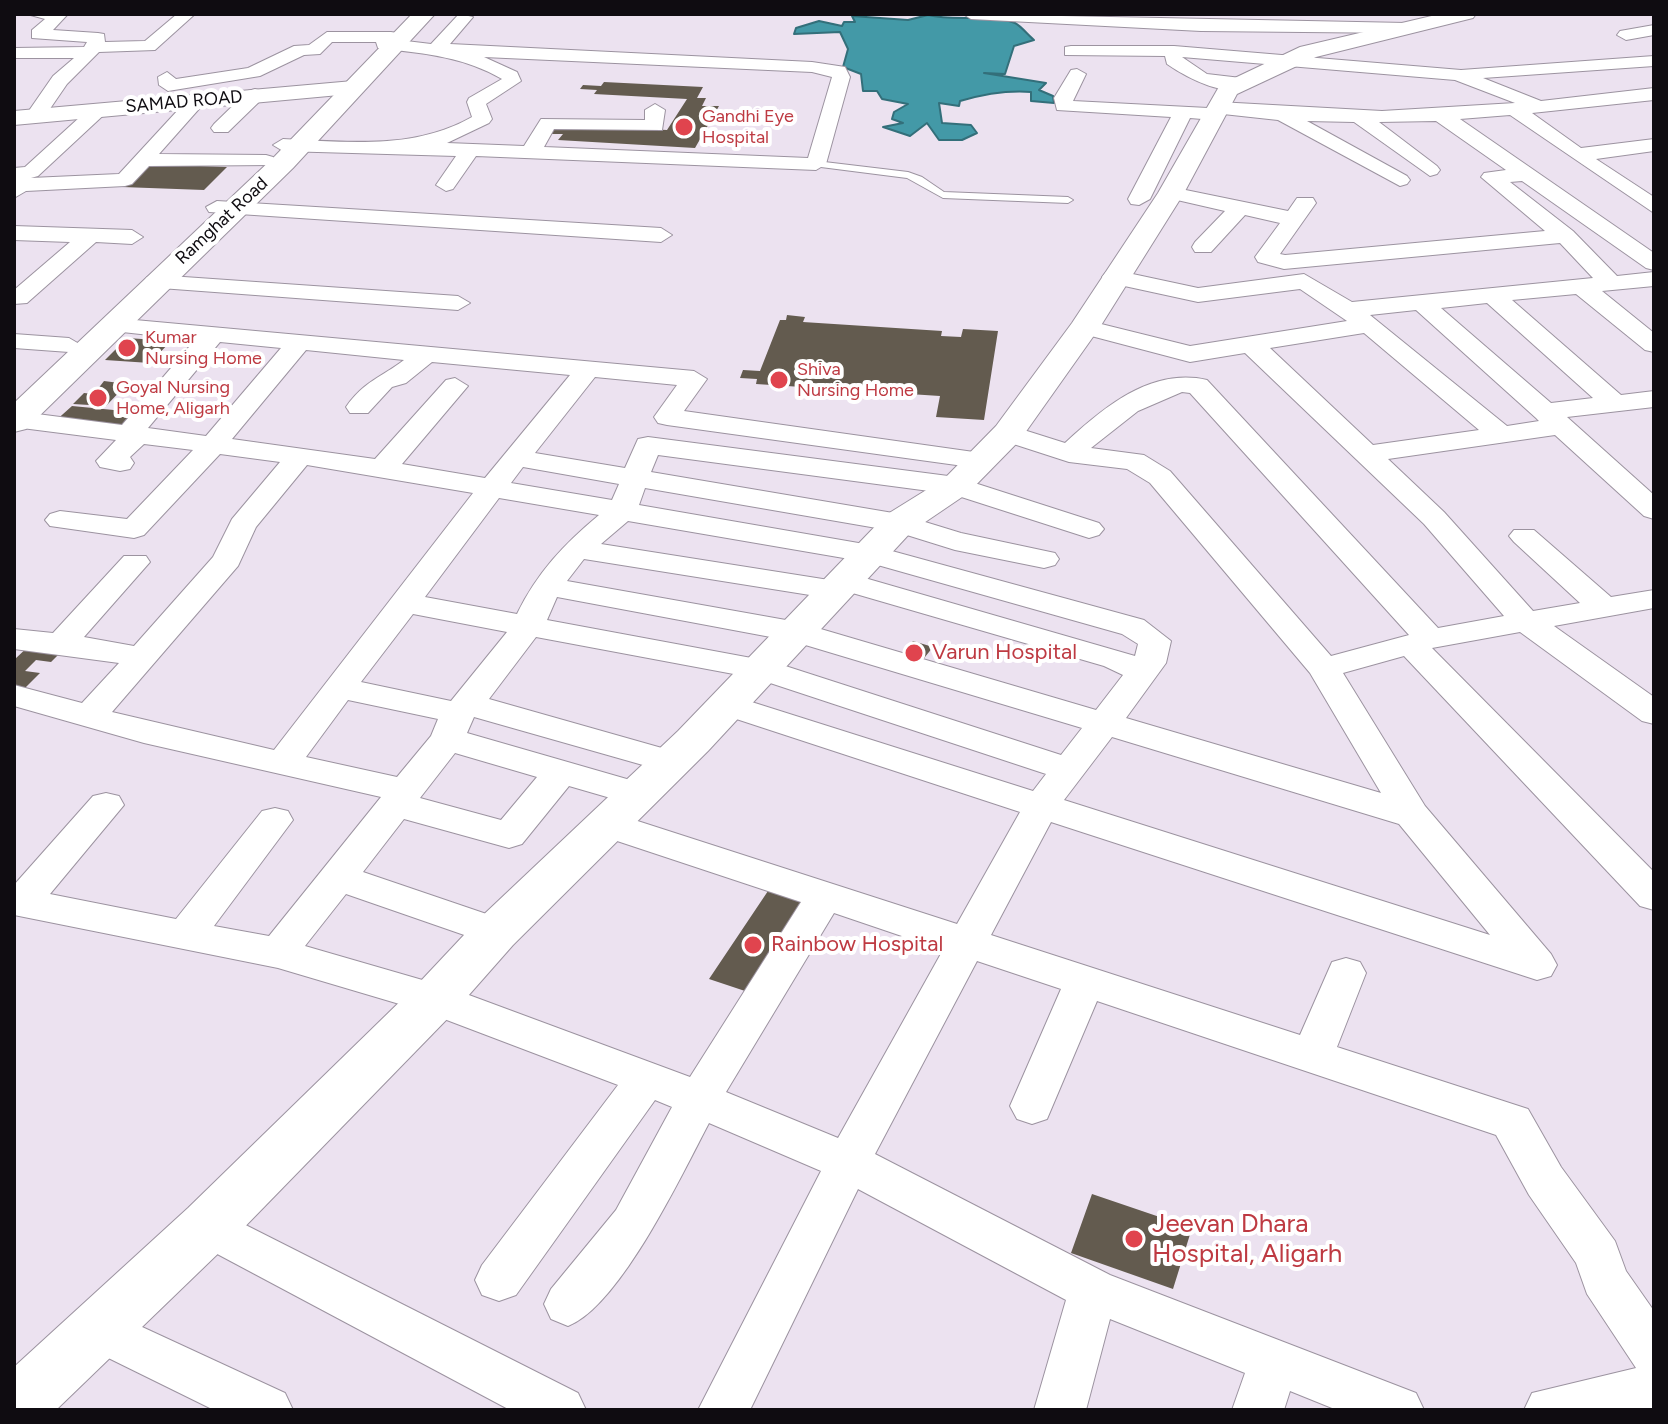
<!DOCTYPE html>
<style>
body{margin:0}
#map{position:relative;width:1668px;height:1424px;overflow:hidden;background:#ece2f0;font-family:Figtree,sans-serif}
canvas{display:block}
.frame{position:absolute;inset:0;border:16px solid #0f0c11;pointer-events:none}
</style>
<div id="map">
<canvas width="1668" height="1424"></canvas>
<div class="frame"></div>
</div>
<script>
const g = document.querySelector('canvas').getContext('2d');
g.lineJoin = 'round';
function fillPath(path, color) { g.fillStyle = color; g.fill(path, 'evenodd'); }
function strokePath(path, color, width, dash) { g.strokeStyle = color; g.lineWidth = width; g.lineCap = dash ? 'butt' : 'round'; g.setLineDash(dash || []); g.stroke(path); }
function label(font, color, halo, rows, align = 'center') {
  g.font = font + ' Figtree,sans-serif'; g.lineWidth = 8; g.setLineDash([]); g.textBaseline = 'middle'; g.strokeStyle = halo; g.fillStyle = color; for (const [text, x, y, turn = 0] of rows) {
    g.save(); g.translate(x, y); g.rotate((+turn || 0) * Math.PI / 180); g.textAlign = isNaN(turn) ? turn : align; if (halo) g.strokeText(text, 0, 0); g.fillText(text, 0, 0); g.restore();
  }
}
const water = new Path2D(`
 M928 15C957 22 987 13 1015 23 1021 26 1028 35 1034 40L1014 46 1005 74 984 73 1046 83 1039 90 1053 96 1054 103 1031 101V92C1006 90 984 94 960 101L959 106 939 103 942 123 971 125 977 133 962 140H939L927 123 910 136 883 127 903 123 892 119 894 112 908 104 882 99 877 91H863L861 74 843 67 848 49 840 32 794 34 796 28 819 21 842 26 844 22H855L852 16 908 20Z`);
const building = new Path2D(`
 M604 82 703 87 697 98H706L702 106H719L695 148 558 140 563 134H547L552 127 570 125 667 130 687 99 594 94 597 90 580 89 583 85 601 86Z
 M147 164 227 167 204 190 122 187Z
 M787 315 805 317 803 322 942 331 941 336 961 337 963 329 998 331 984 420 936 417 940 396 756 384 757 379 740 378 743 370 760 371 780 320H786Z
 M127 338 171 341 150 363 105 360Z
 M104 381 127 384 106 406 73 404 84 393 94 394Z
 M72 406 145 413 126 431 53 423Z
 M913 641 933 647 917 667 897 660Z
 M32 643 65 648 51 662 36 660 25 671 40 673 24 689 14 687V660Z
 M770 888 815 903 757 995 709 979Z
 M1092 1194 1192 1228 1173 1289 1071 1253Z`);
const service = new Path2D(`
 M816 161 908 172 922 177 944 192 1068 197 1073 200 1068 203 943 198 907 178 813 166V162Z`);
const minor = new Path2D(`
 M27 14H68L53 30 98 33 104 34 105 42 145 41 177 14H195L155 50 99 52 67 84 43 119 36 121 26 115 53 76 74 58H14V48L84 47 87 42 32 38V30L45 19Z
 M459 14 473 17 450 44 812 62 845 67 850 77 826 164 816 170 476 156 453 189 446 191 436 185 456 156 283 151 273 145 283 139C347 142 414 150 472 117L467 102 469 98 502 79C466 58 426 53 384 49L378 48 376 42H332L320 54 304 55 260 76 168 91 159 85 158 77 167 72 176 79 248 68 294 46 309 45 327 32H391L397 33 398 40 431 44ZM484 57 812 72 832 77 808 158 544 147 554 129 662 130 665 110 655 104 645 110V120L541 119 524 146 447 143 489 123 492 119 486 104 521 81 517 72Z
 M963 14 1406 23 1415 28 1406 33 1201 31 971 19Z
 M1654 25V35L1626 40 1617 35 1620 31Z
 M1071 46H1174L1461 70 1654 56V66L1483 78 1541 101 1654 88V100L1532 113 1581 148 1654 139V151L1596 159 1654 197V213L1510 115 1460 119 1654 253V270L1646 268 1522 181 1510 182 1573 231 1617 276 1654 272V286L1602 291 1654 333V352L1645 350 1576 294 1512 300 1621 395 1654 391V407L1567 417 1654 495V519L1644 516 1555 435 1388 459 1444 512 1533 611 1580 603 1514 542 1509 536 1514 530H1534L1611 597 1654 590V608L1554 626 1654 697V724L1642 721 1520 632 1432 648 1654 872V910L1640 906 1404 656 1343 673 1425 806 1551 954 1557 965 1551 976 1537 980 1051 822 991 935 1300 1035 1332 962 1346 958 1360 962 1366 973 1337 1047 1528 1109 1561 1167 1615 1241 1626 1271 1654 1311V1410H1524L1532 1393 1636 1368 1587 1294 1576 1263 1529 1195 1496 1135 1097 1001 1047 1119 1032 1124 1017 1119 1010 1106 1061 989 977 961 875 1154 1110 1275 1416 1393 1424 1410H1337L1290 1391 1284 1410H1232L1245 1373 1110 1319 1086 1410H1034L1066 1300 858 1189 750 1410H698L821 1171 709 1123C682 1174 620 1306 568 1326L551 1319 544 1304 551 1289 616 1210 672 1107 655 1100 516 1295 499 1301 482 1295 475 1280 482 1265 618 1085 423 1011 278 968 14 915V885L93 796 106 793 119 796 124 805 50 894 176 919 262 811 275 808 288 811 293 820 214 926 269 936 381 797 144 743 14 706V685L82 703 119 663 14 649V629L53 633 124 556H146L150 562 84 637 134 646 213 557 232 519 280 462 220 454 144 535 134 538 50 526 45 520 50 514 60 511 127 519 193 450 144 444 130 457 134 463 130 469 120 471 100 467 96 461 116 440 14 427V411L122 425 195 340 104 330 101 325 113 318 694 371 707 379 684 411 988 454 992 460 988 466 978 468 667 425 658 423 654 417 677 385 595 377 535 453 625 468 638 439 648 437 956 477 1099 523 1104 529 1099 535 1089 538 952 494 658 455 651 472 899 514 961 533 1055 553 1059 559 1055 565 1044 568 955 550 894 531 645 488 639 505 870 545 1144 620 1171 641 1166 663 1126 718 1381 793 1310 673 1150 483 1127 469 1069 462 998 439 994 433 998 427 1008 425 1065 443C1103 408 1151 367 1207 380L1438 628 1504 616 1424 524 1245 353 1190 362 1076 332 1073 327 1085 320 1190 346 1347 321 1300 289 1198 302 1106 282 1102 277 1106 272 1114 270 1198 288 1304 274 1352 302 1593 278 1560 243 1284 269 1258 262 1255 257 1280 223 1245 215 1211 252H1195L1192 247 1195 242 1225 211 1164 197 1160 193 1164 189 1171 187 1288 211 1297 198H1313L1316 203 1280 254 1285 255 1545 231 1481 177 1484 173 1506 170 1436 121 1379 122 1437 166 1440 170 1437 174 1430 176 1354 122 1307 121 1407 176 1410 180 1407 184 1400 186 1278 120 1223 114 1214 120 1190 118 1150 199 1139 205 1131 204 1128 199 1171 117 1057 110 1054 98 1071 70 1077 69 1086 74 1073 101 1208 108 1218 102 1382 111 1515 103 1455 80 1182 57 1207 74 1241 78 1250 84C1231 102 1184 76 1167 64L1165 56 1065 55V47ZM1487 303 1593 398 1551 403 1441 308ZM1416 310 1536 418 1539 421 1507 426 1370 315ZM1364 333 1479 430 1373 445 1270 348ZM220 342 281 348 206 436 148 428ZM306 350 404 360C382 377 364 381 346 407L350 413H368L392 387 406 383 432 362 570 375 485 478 402 464 468 386 455 378 446 380 375 459 232 439ZM1182 392 1190 393 1409 635 1331 656 1170 471 1144 455 1091 448 1138 411ZM307 465 473 493 274 750 112 712 238 566 256 527ZM523 467 619 484 612 500 511 483ZM499 498 599 515C564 544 537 573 517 614L425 597ZM628 521 867 562 1122 634 1138 644 1135 656 844 572 833 574 829 580 601 544ZM584 559 835 599 849 592 1104 666 1123 675 1096 710 797 622 567 581ZM557 597 792 641 1082 728 1061 755 773 662 547 620ZM413 614 507 632 451 701 361 682ZM536 637 755 678 1046 774 1033 791 739 698 727 694 715 698 710 705 715 712 1020 812 957 924 619 815 606 811 593 815 588 824 593 833 801 902 690 1077 450 988 305 946 346 894 496 946 510 942 516 932 510 922 363 872 404 819 509 848 522 844 569 786 638 806 651 802 656 794 651 786 467 733 474 717 671 773 683 770 689 762 683 754 489 699ZM348 700 438 719 431 736 397 777 306 757ZM1112 737 1399 824 1490 935 1064 800ZM455 753 537 777 501 820 420 798ZM834 913 943 950 838 1138 726 1092Z
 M255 89 262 91V99L228 132H214L211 128 214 124 248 91Z
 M197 95 206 101 159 154 266 155 273 157 276 161 273 165 149 166 132 184 125 186 26 191 14 198V168L25 167 92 106H106L109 110 38 176 31 178 119 174 190 97Z
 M217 201 661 228 672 235 661 242 209 212 206 207Z
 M14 226 132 230 143 237 132 244 96 242 27 303 14 304V290L70 242 14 240Z
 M155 275 458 296 470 303 458 310 147 287 143 282 147 277Z
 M14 334 69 338 81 345 69 352 14 348Z
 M208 1206 578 1393 586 1410H510L191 1240 185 1226 191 1212Z
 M101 1308 285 1393 293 1410H214L84 1346 76 1330 84 1314Z`);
const tertiary = new Path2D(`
 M1440 14H1476L1473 18 1316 57 1237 94 1184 193 1100 327 1020 440 968 493 912 531 708 751 513 945 453 1013 228 1244 56 1410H14V1367L188 1208 417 985 479 919 678 731 886 515 944 479 996 426 1072 323 1158 193 1220 85 1300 47Z
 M353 81 361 83 364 88 361 93 14 125V111Z`);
const secondary = new Path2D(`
 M412 14H435L293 168 26 429 14 432V403L275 156Z`);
const markers = [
 [684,127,10,"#e0444e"],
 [127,348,10,"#e0444e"],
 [779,380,10,"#e0444e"],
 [98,398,10,"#e0444e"],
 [914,653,10,"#e0444e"],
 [753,945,10,"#e0444e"],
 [1134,1239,10,"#e0444e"]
];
const farStreetnames = [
 ["SAMAD ROAD",184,102,-5],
 ["Ramghat Road",222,221,-43]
];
const farHealthnames = [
 ["Gandhi Eye",702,117],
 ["Hospital",702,138],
 ["Kumar",145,338],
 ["Nursing Home",145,359],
 ["Shiva",797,370],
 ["Nursing Home",797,391],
 ["Goyal Nursing",116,388],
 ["Home, Aligarh",116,409]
];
const healthNames = [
 ["Varun Hospital",932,653],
 ["Rainbow Hospital",771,945]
];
const nearHealthnames = [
 ["Jeevan Dhara",1152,1224],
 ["Hospital, Aligarh",1152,1254]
];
fillPath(water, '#4399a7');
strokePath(water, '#336f7a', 2);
fillPath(building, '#635b4f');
strokePath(service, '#9c93a0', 2);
strokePath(minor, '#9c93a0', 2);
strokePath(tertiary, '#9c93a0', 2);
strokePath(secondary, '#9c93a0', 2);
fillPath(service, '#fff');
fillPath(minor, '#fff');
fillPath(tertiary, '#fff');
fillPath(secondary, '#fff');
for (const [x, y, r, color] of markers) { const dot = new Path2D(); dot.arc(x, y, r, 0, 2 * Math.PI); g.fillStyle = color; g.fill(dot); strokePath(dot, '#fff', 3); }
label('18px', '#0f0c11', '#fff', farStreetnames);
label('18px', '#be3a42', '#fff', farHealthnames, 'left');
label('22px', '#be3a42', '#fff', healthNames, 'left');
label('26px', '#be3a42', '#fff', nearHealthnames, 'left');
</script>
